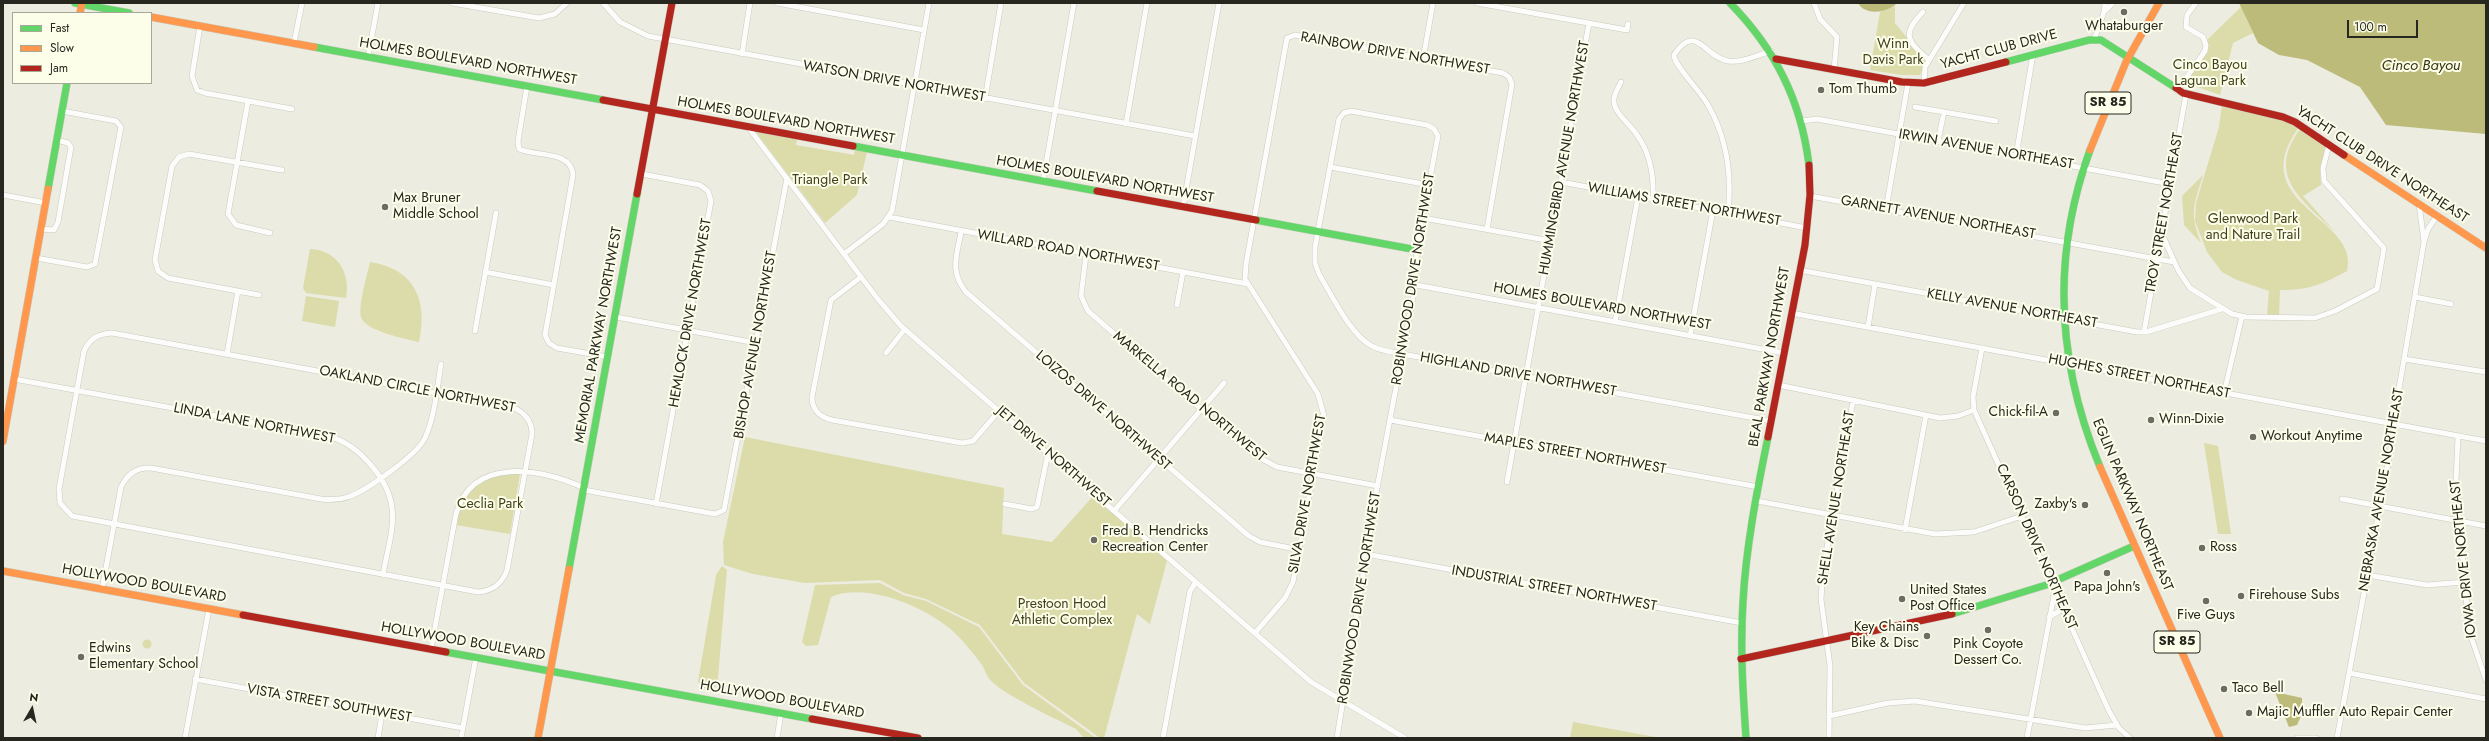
<!DOCTYPE html>
<style>
body{margin:0}
#map{position:relative;width:2489px;height:741px;overflow:hidden;background:#ecece0;font-family:Jost,sans-serif}
canvas{display:block}
.frame{position:absolute;inset:0;border:4px solid #272720;pointer-events:none}
.legend{position:absolute;left:12px;top:12px;width:140px;height:72px;box-sizing:border-box;background:#fdfeea;border:1px solid #a7a899;margin:0;padding:5px 7px;list-style:none;font-size:12px;color:#272720}
.legend li{display:flex;align-items:center;gap:8px;height:20px}
.legend b{width:20px;border:1px solid #a7a899}
.north{position:absolute;left:12px;top:689px;width:40px;height:40px;-webkit-text-stroke:3px #fdfeea;paint-order:stroke;rotate:9deg;font-size:11px;font-weight:700;line-height:16px;text-align:center;color:#272720}
.north::after{content:'';display:block;margin:auto;width:14px;height:18px;background:#272720;clip-path:polygon(50% 0,100% 100%,50% 72%,0 100%)}
.scale{position:absolute;left:2347px;top:20px;width:71px;height:18px;box-sizing:border-box;border:2px solid #272720;border-top:0;padding-left:5px;font-size:12px;line-height:14px;white-space:nowrap;color:#272720;-webkit-text-stroke:3px #fdfeea;paint-order:stroke}
</style>
<div id="map">
<canvas width="2489" height="741"></canvas>
<div class="frame"></div>
<ul class="legend">
<li><b style="height:5px;background:#63d668"></b>Fast</li>
<li><b style="height:5px;background:#ff974d"></b>Slow</li>
<li><b style="height:5px;background:#b3261e"></b>Jam</li>
</ul>
<div class="north">N</div>
<div class="scale">100 m</div>
</div>
<script>
const g = document.querySelector('canvas').getContext('2d');
g.lineJoin = 'round';
function fillPath(path, color) { g.fillStyle = color; g.fill(path, 'evenodd'); }
function strokePath(path, color, width, dash) { g.strokeStyle = color; g.lineWidth = width; g.lineCap = dash ? 'butt' : 'round'; g.setLineDash(dash || []); g.stroke(path); }
function label(font, color, halo, rows, align = 'center') {
  g.font = font + ' Jost,sans-serif'; g.lineWidth = 4; g.setLineDash([]); g.textBaseline = 'middle'; g.strokeStyle = halo; g.fillStyle = color; for (const [text, x, y, turn = 0] of rows) {
    g.save(); g.translate(x, y); g.rotate((+turn || 0) * Math.PI / 180); g.textAlign = isNaN(turn) ? turn : align; if (halo) g.strokeText(text, 0, 0); g.fillText(text, 0, 0); g.restore();
  }
}
const green = new Path2D(`
 M1895 6V23L1926 61 1920 75H1902L1870 70 1880 12Z
 M2241 7 2253 33 2233 43 2220 95 2186 83C2193 72 2210 53 2207 40Z
 M2222 105 2272 117 2299 127C2242 205 2361 217 2347 271 2321 285 2309 290 2280 290L2279 315H2267L2269 291 2237 280 2222 272 2207 252 2195 221 2196 203 2219 127Z
 M2300 129 2326 146 2320 171 2321 185 2303 196 2335 232C2303 200 2265 177 2300 129Z
 M755 131 797 139 796 145 849 154 854 155 855 150 867 152 857 195 825 223Z
 M2203 175C2194 205 2189 212 2201 243L2184 225 2182 196Z
 M310 249C337 250 351 273 346 298L306 293 303 288Z
 M370 262C415 269 428 300 419 342 406 339 365 331 361 317 358 305 367 276 370 262Z
 M306 296 339 301 335 327 302 321Z
 M745 437 1004 488 1002 534 1052 542 1095 494 1168 557 1150 624 1137 614 1104 738H1100L1024 683 980 625 926 599 904 593 880 580 805 583 753 574 724 565 723 542Z
 M2204 443 2218 446 2231 534H2218Z
 M520 474 510 534 456 525C460 503 471 481 494 475 502 473 512 474 520 474Z
 M722 566 727 570 718 678 717 685 709 690 704 688 698 682 716 575Z
 M880 583 903 595 926 601 979 627 1023 685 1096 738H1084L1076 729C1054 718 1008 697 991 681 987 677 985 670 982 665 975 655 967 646 959 637 932 609 868 581 831 597L818 645 806 646 802 642 815 585Z
 M142.5 644a4.5 4.5 0 1 1 9 0a4.5 4.5 0 1 1-9 0Z
 M1573 722 1661 738H1570Z`);
const water = new Path2D(`
 M1858 3H1897C1888 13 1865 16 1858 3Z
 M2239 3H2486V134L2386 125 2360 87 2307 60 2279 55 2258 43Z
 M2275 692 2302 698V714L2297 725 2289 727Z`);
const street = new Path2D(`
 M452 3 539 18 555 14 567 3
 M603 3 620 22 648 36 1195 136
 M777 3 924 30
 M1477 3 1627 30 1628 24
 M1814 3 1820 19 1837 37 1834 70
 M1923 12C1902 34 1906 40 1929 60
 M2104 12 2105 3
 M200 26 192 76 197 90 205 93 292 109
 M2094 40 2104 12 2113 3
 M294 43 302 3
 M742 54 750 3
 M368 57 378 3
 M1423 59 1433 3
 M1621 82C1618 88 1613 95 1614 102 1615 114 1631 125 1637 135 1651 154 1654 176 1653 199
 M1924 83 1925 67 1964 3
 M527 86 518 141 519 149C537 157 571 150 573 175L545 335 549 343 557 348 608 357
 M2177 91 2205 51 2206 45 2203 37 2186 27 2187 15 2196 3
 M985 99 1001 3
 M248 101 228 214 236 225 270 233
 M1915 107 1996 121
 M1802 121 1817 119 2170 184
 M1126 124 1147 3
 M748 127 877 298 901 326 1311 682 1405 738
 M1938 141 1944 112
 M2016 156 2033 54
 M1330 167 1429 185
 M642 174 700 185 708 191 711 201 656 504
 M1043 181 1074 3
 M1561 182 1807 228
 M3 195 46 203
 M1810 196 2174 262
 M2419 204 2424 242 2428 229 2437 216
 M1183 207 1219 3
 M1886 209 1908 83
 M1728 213C1732 175 1727 138 1708 105 1702 93 1673 64 1674 55 1696 21 1705 58 1728 61 1742 63 1758 55 1771 51
 M889 217 1248 284
 M1423 218 1551 241
 M41 229 54 230 58 222 71 147 68 143 57 140
 M961 232C957 255 949 271 966 292L1249 536 1260 542 1300 550
 M2162 234 2178 270 2190 288 2232 314 2246 317 2315 318 2335 311 2377 289 2384 248 2324 181 2323 168 2329 145
 M844 254 883 224 892 211 929 3
 M1086 255 1081 296 1088 311 1253 454 1277 467 1378 486
 M36 258 87 267 95 264 121 127 116 121 62 111
 M1799 270 2137 332H2146L2222 309
 M485 272 554 285
 M861 277 831 300 812 397C812 410 820 417 832 420L962 443 973 441 999 411
 M1416 285 1784 353
 M259 295 168 278 158 271 155 260 172 166 179 157 189 154 282 170
 M2415 297 2451 304
 M1177 305 1183 272
 M1791 313 2486 441
 M616 317 756 343
 M1615 322 1638 197
 M1868 327 1875 284
 M475 331 496 213
 M2144 332 2186 94
 M112 333 512 407C524 412 532 420 532 434L507 570C502 584 493 591 478 592L72 516 60 503 59 489 84 351C90 338 98 334 112 333Z
 M1690 336 1713 210
 M1982 348 1973 397 1974 410 2109 711 2119 728 2130 738
 M886 353 905 329
 M227 354 238 291
 M2404 359 2486 372
 M14 379 331 437C359 445 389 480 392 508 395 529 386 554 383 575
 M1778 385 1940 418 1958 416 1974 410
 M2224 393 2242 316
 M1390 420 1759 487
 M2458 436 2456 481 2469 631 2486 680
 M1507 482 1589 23
 M584 490 715 514 724 510 787 178
 M2342 499 2486 526
 M1757 501 1935 534 1974 532 2022 516
 M1005 504 1032 509 1037 507 1048 453
 M1114 511 1224 383
 M1905 530 1926 415
 M1366 554 1742 623
 M2367 575 2427 585 2465 582
 M102 589 121 487C127 474 136 467 151 468L321 499C330 500 339 500 348 497 366 491 417 455 425 438 435 416 437 388 441 364
 M2049 617 2063 609
 M1255 633 1285 598 1293 582 1324 416 1318 394 1245 279 1246 264 1287 38 1295 35 1503 73 1509 77 1512 84 1487 229
 M431 649 456 514C472 456 542 468 584 488
 M2349 673 2486 699
 M195 679 463 728
 M1829 716 1888 703 1915 701 2085 728 2117 725
 M185 738 209 609
 M378 738 382 714
 M461 738 476 657
 M777 738 781 713
 M1163 738 1190 591 1196 582
 M1337 738 1374 504C1388 433 1401 362 1414 292L1417 247 1438 136 1434 129 1427 125 1351 111 1344 113 1339 119 1315 247V263L1319 274C1331 294 1351 336 1372 346 1381 351 1392 352 1402 354L1771 421
 M1829 738 1830 666 1821 599 1823 570 1853 401
 M2027 738 2055 590
 M2297 738H2316
 M2337 738 2395 426 2394 418 2424 242`);
const fast = new Path2D(`
 M75 3 129 13
 M1730 3C1775 49 1801 100 1809 165
 M314 47 603 100
 M2006 62 2089 40H2101L2176 88
 M853 146 1097 191
 M2090 150C2051 257 2057 363 2100 467
 M48 189 67 83
 M1256 220 1417 250
 M569 569 637 194
 M1952 614 2046 585 2134 546
 M446 652 812 719
 M1746 738C1743 693 1740 647 1743 602 1746 546 1757 491 1768 437`);
const slow = new Path2D(`
 M80 13 82 3
 M151 17 314 47
 M2090 150 2126 62 2159 3
 M2344 155 2486 248
 M3 441 48 189
 M2100 467 2220 738
 M3 571 243 615
 M538 738 569 569`);
const jam = new Path2D(`
 M1776 59 1902 82 1924 83 2006 62
 M2176 88 2183 93 2283 117 2295 122 2344 155
 M603 100 853 146
 M1097 191 1256 220
 M637 194 672 3
 M1768 437 1805 245 1810 195 1809 165
 M243 615 446 652
 M1741 659 1952 614
 M812 719 918 738`);
const markers = [
 [2124,12,4,"#6c6c63"],
 [1821,90,4,"#6c6c63"],
 [385,207,4,"#6c6c63"],
 [2056,413,4,"#6c6c63"],
 [2151,420,4,"#6c6c63"],
 [2253,437,4,"#6c6c63"],
 [2085,505,4,"#6c6c63"],
 [1094,540,4,"#6c6c63"],
 [2202,548,4,"#6c6c63"],
 [2107,573,4,"#6c6c63"],
 [2241,596,4,"#6c6c63"],
 [1902,599,4,"#6c6c63"],
 [2206,601,4,"#6c6c63"],
 [1988,630,4,"#6c6c63"],
 [1927,636,4,"#6c6c63"],
 [81,657,4,"#6c6c63"],
 [2224,689,4,"#6c6c63"],
 [2249,713,4,"#6c6c63"]
];
const shields = [
 [2108,103,46],
 [2177,642,46]
];
const shieldNames = [
 ["SR 85",2108,103],
 ["SR 85",2177,642]
];
const poiNames = [
 ["Whataburger",2124,27,"center"],
 ["Tom Thumb",1829,90],
 ["Max Bruner",393,199],
 ["Middle School",393,215],
 ["Chick-fil-A",2048,413,"right"],
 ["Winn-Dixie",2159,420],
 ["Workout Anytime",2261,437],
 ["Zaxby's",2077,505,"right"],
 ["Fred B. Hendricks",1102,532],
 ["Recreation Center",1102,548],
 ["Ross",2210,548],
 ["Papa John's",2107,588,"center"],
 ["United States",1910,591],
 ["Post Office",1910,607],
 ["Firehouse Subs",2249,596],
 ["Five Guys",2206,616,"center"],
 ["Key Chains",1919,628,"right"],
 ["Bike & Disc",1919,644,"right"],
 ["Pink Coyote",1988,645,"center"],
 ["Dessert Co.",1988,661,"center"],
 ["Edwins",89,649],
 ["Elementary School",89,665],
 ["Taco Bell",2232,689],
 ["Majic Muffler Auto Repair Center",2257,713]
];
const parkNames = [
 ["Winn",1893,45],
 ["Davis Park",1893,61],
 ["Cinco Bayou",2210,66],
 ["Laguna Park",2210,82],
 ["Triangle Park",830,181],
 ["Glenwood Park",2253,220],
 ["and Nature Trail",2253,236],
 ["Ceclia Park",490,505],
 ["Prestoon Hood",1062,605],
 ["Athletic Complex",1062,621]
];
const streetNames = [
 ["YACHT CLUB DRIVE",1999,50,-15],
 ["RAINBOW DRIVE NORTHWEST",1395,54,10],
 ["HOLMES BOULEVARD NORTHWEST",468,62,10],
 ["WATSON DRIVE NORTHWEST",894,82,10],
 ["HOLMES BOULEVARD NORTHWEST",786,121,10],
 ["IRWIN AVENUE NORTHEAST",1986,150,10],
 ["HUMMINGBIRD AVENUE NORTHWEST",1565,158,-80],
 ["YACHT CLUB DRIVE NORTHEAST",2382,165,33],
 ["HOLMES BOULEVARD NORTHWEST",1105,180,10],
 ["WILLIAMS STREET NORTHWEST",1684,205,10],
 ["TROY STREET NORTHEAST",2165,213,-80],
 ["GARNETT AVENUE NORTHEAST",1938,218,10],
 ["WILLARD ROAD NORTHWEST",1068,251,10],
 ["ROBINWOOD DRIVE NORTHWEST",1414,279,-81],
 ["HOLMES BOULEVARD NORTHWEST",1602,307,10],
 ["KELLY AVENUE NORTHEAST",2012,309,10],
 ["HEMLOCK DRIVE NORTHWEST",691,313,-80],
 ["MEMORIAL PARKWAY NORTHWEST",599,335,-80],
 ["BISHOP AVENUE NORTHWEST",756,345,-80],
 ["BEAL PARKWAY NORTHWEST",1770,357,-80],
 ["HIGHLAND DRIVE NORTHWEST",1518,375,10],
 ["HUGHES STREET NORTHEAST",2139,377,11],
 ["OAKLAND CIRCLE NORTHWEST",417,390,11],
 ["MARKELLA ROAD NORTHWEST",1189,397,40],
 ["LOIZOS DRIVE NORTHWEST",1103,411,41],
 ["LINDA LANE NORTHWEST",254,424,11],
 ["MAPLES STREET NORTHWEST",1575,454,10],
 ["JET DRIVE NORTHWEST",1053,457,41],
 ["NEBRASKA AVENUE NORTHEAST",2382,490,-80],
 ["SILVA DRIVE NORTHWEST",1308,494,-80],
 ["SHELL AVENUE NORTHEAST",1837,498,-81],
 ["EGLIN PARKWAY NORTHEAST",2132,505,67],
 ["CARSON DRIVE NORTHEAST",2036,547,66],
 ["IOWA DRIVE NORTHEAST",2464,559,-96],
 ["HOLLYWOOD BOULEVARD",144,584,10],
 ["INDUSTRIAL STREET NORTHWEST",1554,589,10],
 ["ROBINWOOD DRIVE NORTHWEST",1360,598,-81],
 ["HOLLYWOOD BOULEVARD",463,642,10],
 ["HOLLYWOOD BOULEVARD",782,700,10],
 ["VISTA STREET SOUTHWEST",329,704,10]
];
const waterNames = [
 ["Cinco Bayou",2421,66]
];
fillPath(green, '#dbdcaa');
fillPath(water, '#bcbb79');
strokePath(street, '#c9cac0', 6);
strokePath(fast, '#c9cac0', 8);
strokePath(slow, '#c9cac0', 8);
strokePath(jam, '#c9cac0', 8);
strokePath(street, '#fcfcfa', 5);
strokePath(fast, '#63d668', 7);
strokePath(slow, '#ff974d', 7);
strokePath(jam, '#b3261e', 7);
for (const [x, y, r, color] of markers) { const dot = new Path2D(); dot.arc(x, y, r, 0, 2 * Math.PI); g.fillStyle = color; g.fill(dot); strokePath(dot, '#fdfeea', 1.5); }
for (const [x, y, w] of shields) { const box = new Path2D(); box.roundRect(x - w / 2, y - 11, w, 22, 3); g.fillStyle = '#fdfeea'; g.fill(box); strokePath(box, '#272720', 1); }
label('bold 13px', '#272720', null, shieldNames);
label('14px', '#272720', '#fdfeea', poiNames, 'left');
label('14px', '#40401a', '#fdfeea', parkNames);
label('14px', '#272720', '#fdfeea', streetNames);
label('italic 15px', '#36360f', '#fdfeea', waterNames);
</script>
